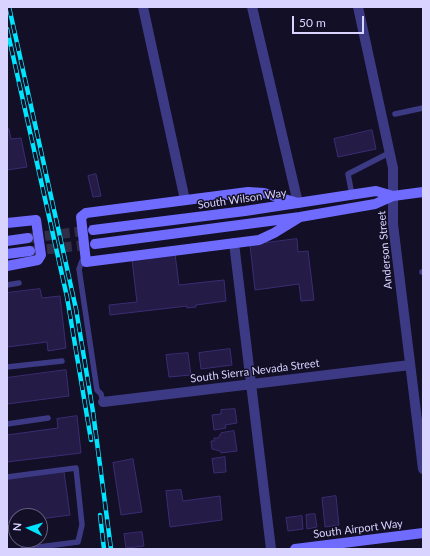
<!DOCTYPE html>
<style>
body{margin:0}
#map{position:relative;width:430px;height:556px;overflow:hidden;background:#130f26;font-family:Lato,sans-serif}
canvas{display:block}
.frame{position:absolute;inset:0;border:8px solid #d9d4ff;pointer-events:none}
.north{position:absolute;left:8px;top:508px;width:40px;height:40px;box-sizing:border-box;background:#130f26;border:1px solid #625e7d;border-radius:50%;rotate:275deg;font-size:11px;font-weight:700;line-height:16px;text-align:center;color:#d9d4ff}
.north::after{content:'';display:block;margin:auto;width:14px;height:18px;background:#00e5ff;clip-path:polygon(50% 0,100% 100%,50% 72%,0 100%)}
.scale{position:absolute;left:292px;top:16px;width:72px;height:18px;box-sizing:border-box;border:2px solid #d9d4ff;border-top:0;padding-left:5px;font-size:12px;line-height:14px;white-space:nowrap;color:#d9d4ff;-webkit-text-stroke:3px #130f26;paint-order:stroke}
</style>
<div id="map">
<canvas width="430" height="556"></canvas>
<div class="frame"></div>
<div class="north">N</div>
<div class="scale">50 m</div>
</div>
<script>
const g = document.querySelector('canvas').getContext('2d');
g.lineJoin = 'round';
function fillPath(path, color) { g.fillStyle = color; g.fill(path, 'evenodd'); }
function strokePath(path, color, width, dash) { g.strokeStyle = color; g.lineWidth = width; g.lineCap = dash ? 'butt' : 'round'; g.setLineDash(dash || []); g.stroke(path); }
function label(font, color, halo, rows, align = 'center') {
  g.font = font + ' Lato,sans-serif'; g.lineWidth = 3; g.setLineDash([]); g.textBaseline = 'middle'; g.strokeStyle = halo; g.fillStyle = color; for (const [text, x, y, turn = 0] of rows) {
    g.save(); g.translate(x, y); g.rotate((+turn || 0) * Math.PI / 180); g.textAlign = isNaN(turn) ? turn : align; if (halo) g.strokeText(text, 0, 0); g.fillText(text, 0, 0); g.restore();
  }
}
const building = new Path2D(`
 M9 129 11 139 21 138 27 167 7 170V130Z
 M372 130 376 149 338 157 334 139Z
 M96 174 101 196 93 197 88 176Z
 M297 239 298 252 308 251 314 300 301 301 299 284 255 290 250 245Z
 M175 254 179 285 224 280 226 301 196 305V307L187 308V306L110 315 109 305 137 302 132 260Z
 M40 289 42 298 60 296 66 348 48 351 47 342 7 347V293Z
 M230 349 232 365 201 369 199 353Z
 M188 353 191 375 169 377 166 355Z
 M66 370 69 396 7 404V378Z
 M235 409 237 423 225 425 226 428 214 430 212 415 221 414V410Z
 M77 416 81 453 7 462V435L58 428 57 419Z
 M234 431 237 451 221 453 220 451 212 449 211 441H214V438H218L221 433Z
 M225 457 226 472 214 473 212 459Z
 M133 459 142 512 121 515 113 463Z
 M64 472 70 515 40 519V516H16V522L7 523V479Z
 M181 490 183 501 220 496 222 520 170 527 166 491Z
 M336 496 339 525 325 527 322 498Z
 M315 514 317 527 307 529 306 515Z
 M302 516 303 529 288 531 286 518Z
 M142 532 144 546 126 548 124 534Z`);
const secondaryTunnel = new Path2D(`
 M30 238 91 230
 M32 251 95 244`);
const lane = new Path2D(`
 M395 114 423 108
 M352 195 348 174 389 153
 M86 262 82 261 79 269 97 390 101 394 103 402
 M422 272H423
 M7 285 19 283
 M7 367 62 361
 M7 424 48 418
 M7 477 76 468 82 525 78 542 23 549`);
const street = new Path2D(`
 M143 7 185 200
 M252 7 298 203
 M358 7 393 168V224L423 469
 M234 243 271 549
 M103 402 410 365`);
const secondary = new Path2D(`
 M298 203 264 193 248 192 86 213 81 217 86 262 259 240 274 233 300 217
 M7 223 36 220 41 255 38 260 7 266
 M93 230 245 211 376 191 393 196
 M7 241 28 238
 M95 244 300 217 375 204 393 196 423 192
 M7 254 30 251
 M295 549 423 533`);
const rail = new Path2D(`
 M9 7 76 309 93 412 111 549
 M7 29 67 297 91 440
 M100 515 104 549`);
const streetNames = [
 ["South Wilson Way",242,199,-8],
 ["Anderson Street",385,250,-95],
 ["South Sierra Nevada Street",255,371,-7],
 ["South Airport Way",358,529,-7]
];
fillPath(building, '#241b47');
strokePath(building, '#3b2d73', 1);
strokePath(secondaryTunnel, '#312d47', 10, [10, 5]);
strokePath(lane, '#3d3a85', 5.5);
strokePath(street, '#3d3a85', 10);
strokePath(secondary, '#6f6bff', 10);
strokePath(rail, '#00e5ff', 4.5);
strokePath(rail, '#130f26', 3, [9]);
label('11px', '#d9d4ff', '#130f26', streetNames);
</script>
